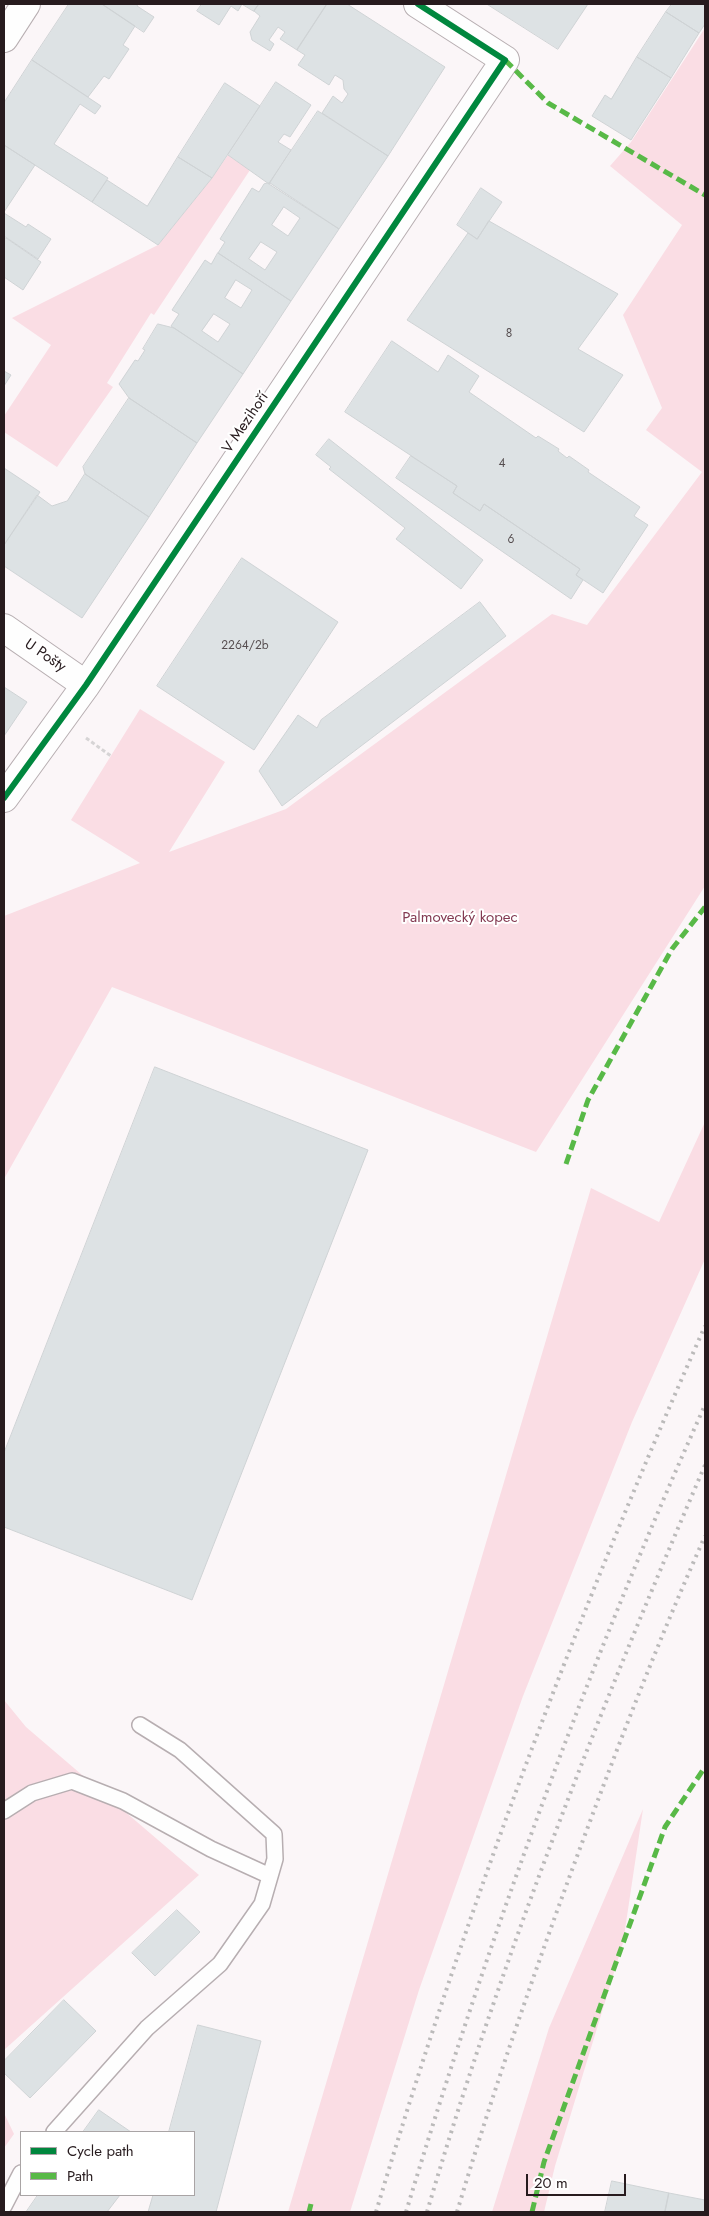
<!DOCTYPE html>
<meta charset="utf-8">
<style>
body{margin:0}
#map{position:relative;width:709px;height:2216px;overflow:hidden;background:#fbf6f8;font-family:Jost,sans-serif}
canvas{display:block}
.frame{position:absolute;inset:0;border:5px solid #271b1e;pointer-events:none}
.legend{position:absolute;left:20px;top:2131px;width:175px;height:65px;box-sizing:border-box;background:#fff;border:1px solid #a9a4a5;margin:0;padding:6px 9px;list-style:none;font-size:15px;color:#271b1e}
.legend li{display:flex;align-items:center;gap:10px;height:25px}
.legend b{width:25px;border:1px solid #a9a4a5}
.scale{position:absolute;left:526px;top:2174px;width:100px;height:22px;box-sizing:border-box;border:2px solid #271b1e;border-top:0;padding-left:6px;font-size:15px;line-height:18px;white-space:nowrap;color:#271b1e;-webkit-text-stroke:4px #fff;paint-order:stroke}
</style>
<div id="map">
<canvas width="709" height="2216"></canvas>
<div class="frame"></div>
<ul class="legend">
<li><b style="height:6px;background:#00873e"></b>Cycle path</li>
<li><b style="height:6px;background:#58b947"></b>Path</li>
</ul>
<div class="scale">20 m</div>
</div>
<script>
const g = document.querySelector('canvas').getContext('2d');
g.lineJoin = 'round';
function fillPath(path, color) { g.fillStyle = color; g.fill(path, 'evenodd'); }
function strokePath(path, color, width, dash) { g.strokeStyle = color; g.lineWidth = width; g.lineCap = dash ? 'butt' : 'round'; g.setLineDash(dash || []); g.stroke(path); }
function label(font, color, halo, rows, align = 'center') {
  g.font = font + ' Jost,sans-serif'; g.lineWidth = 4; g.setLineDash([]); g.textBaseline = 'middle'; g.strokeStyle = halo; g.fillStyle = color; for (const [text, x, y, turn = 0] of rows) {
    g.save(); g.translate(x, y); g.rotate((+turn || 0) * Math.PI / 180); g.textAlign = isNaN(turn) ? turn : align; if (halo) g.strokeText(text, 0, 0); g.fillText(text, 0, 0); g.restore();
  }
}
const green = new Path2D(`
 M705 28V886L536 1152 112 987 4 1179V916L140 863 71 820 140 709 225 762 169 852 286 809 552 614 587 625 702 472 646 430 662 408 623 315 682 225 610 166 631 142Z
 M228 155 250 170 154 315 151 313 107 383 113 387 57 467 4 432V416L51 345 12 318 158 245 212 178Z
 M705 1122V1259L632 1422 523 1696 419 1990 350 2212H288L591 1188 659 1222Z
 M4 1700 26 1727 199 1875 4 2050Z
 M643 1809 623 1943 555 2166 544 2212H492L549 2028Z
 M4 2113 14 2134 4 2148Z`);
const building = new Path2D(`
 M69 4H102L135 26 123 45 129 49 109 79 104 76 88 97 32 60Z
 M102 4H138L137 6 154 17 144 32Z
 M202 4H242L238 11 231 6 219 25 197 11Z
 M242 4H259L254 11Z
 M259 4H327L297 50 280 39 285 32 278 27 269 40 274 44 270 51 252 40 250 32 260 16 254 11Z
 M327 4H347L445 67 388 156 322 113 333 96 342 103 348 94 344 89 343 80 335 75 329 85 298 65 305 55 297 50Z
 M487 4H588L558 49Z
 M672 4H705V24L699 33 666 12Z
 M666 12 699 33 671 78 637 57Z
 M637 57 671 78 631 140 592 116 605 95 611 99Z
 M32 60 101 106 95 114 80 104 54 144 108 178 92 202 4 145V103Z
 M276 82 311 105 290 137 284 134 278 142 291 150 269 184 228 155Z
 M225 83 260 106 212 178 178 157Z
 M318 111 388 156 339 229 269 184Z
 M4 145 35 165 4 212Z
 M178 157 212 178 158 245 92 202 107 180 147 206Z
 M270 183 339 229 291 301 218 253 225 242 220 239 252 188 259 192 264 184ZM284 207 300 218 288 236 272 225ZM261 242 277 252 265 270 249 259Z
 M481 188 502 202 477 239 457 225Z
 M4 213 26 227 28 224 51 239 38 259 4 236Z
 M489 221 618 294 578 349 623 375 584 432 407 320 468 233 477 239Z
 M6 238 41 262 23 290 4 277V241Z
 M218 253 291 301 243 374 171 326 179 314 172 310 205 260 211 264ZM236 280 252 290 241 308 225 298ZM214 314 230 324 218 342 202 331Z
 M158 324 174 328 243 374 197 443 129 398 119 384 135 360 138 361 145 350 143 349Z
 M392 341 438 372 448 355 479 376 469 392 536 438 538 436 559 449 558 451 567 458 569 456 589 470 588 472 640 507 634 516 648 525 603 593 576 575 580 569 484 504 480 511 453 493 457 486 345 412Z
 M4 371 11 375 4 386Z
 M129 398 197 443 149 517 85 474 83 467Z
 M329 439 483 560 461 589 396 539 405 528 329 469 331 467 316 455Z
 M411 456 457 486 453 493 480 511 484 504 580 569 576 575 583 580 571 599 396 478Z
 M4 468 40 492 4 545Z
 M85 474 149 517 82 618 4 566V545L37 495 52 506 67 501Z
 M242 558 338 622 254 750 157 686Z
 M480 602 506 636 282 806 259 771 298 715 317 728 321 720Z
 M4 687 27 702 4 736Z
 M155 1067 368 1150 192 1600 4 1527V1453Z
 M177 1910 200 1932 155 1976 132 1953Z
 M64 2000 96 2031 30 2098 4 2073V2061Z
 M198 2025 261 2041 216 2212H148L153 2195H194V2132H169Z
 M99 2110 131 2132H83Z
 M612 2181 669 2193 665 2212H605Z
 M669 2193 705 2200V2212H665Z
 M38 2195H120L107 2212H29L27 2211Z`);
const path = new Path2D(`
 M86 738 111 756`);
const service = new Path2D(`
 M4 1811 32 1793 72 1781 123 1801 211 1849 270 1876
 M54 2132 147 2028 220 1964 262 1904 275 1859 274 1834 180 1750 140 1725
 M4 2206 21 2173`);
const minor = new Path2D(`
 M4 628 86 685
 M4 798 86 685 505 60 418 4`);
const secondary = new Path2D(`
 M4 38 26 4`);
const rail = new Path2D(`
 M376 2212C466 1910 577 1614 705 1326
 M406 2212C489 1937 587 1667 705 1405
 M427 2212C502 1956 600 1709 705 1465
 M457 2212C497 2078 543 1947 592 1816 627 1722 664 1628 705 1536`);
const quiet = new Path2D(`
 M505 60 548 103 705 195
 M566 1164 588 1100 672 949 705 907
 M309 2212 311 2204
 M532 2212 544 2162 665 1827 705 1767`);
const cycleway = new Path2D(`
 M4 798 86 685 505 60 418 4`);
const numberNames = [
 ["8",509,334],
 ["4",502,464],
 ["6",511,540],
 ["2264/2b",245,646]
];
const streetNames = [
 ["V Mezihoří",246,423,-56],
 ["U Pošty",45,656,34]
];
const parkNames = [
 ["Palmovecký kopec",460,918]
];
fillPath(green, '#fadde4');
fillPath(building, '#dde2e4');
strokePath(building, '#cfd3d5', 1);
strokePath(service, '#b7aeb1', 18);
strokePath(minor, '#b7aeb1', 30);
strokePath(secondary, '#b7aeb1', 30);
strokePath(path, '#d6d4d5', 3, [4, 2.5]);
strokePath(service, '#fefefe', 15);
strokePath(minor, '#fefefe', 28);
strokePath(secondary, '#fefefe', 28);
strokePath(rail, '#bbbaba', 4, [2.5, 5]);
strokePath(quiet, '#58b947', 5, [10, 5]);
strokePath(cycleway, '#00873e', 6);
label('12px', '#564e50', null, numberNames);
label('15px', '#271b1e', '#fff', streetNames);
label('15px', '#833a52', '#fff', parkNames);
</script>
